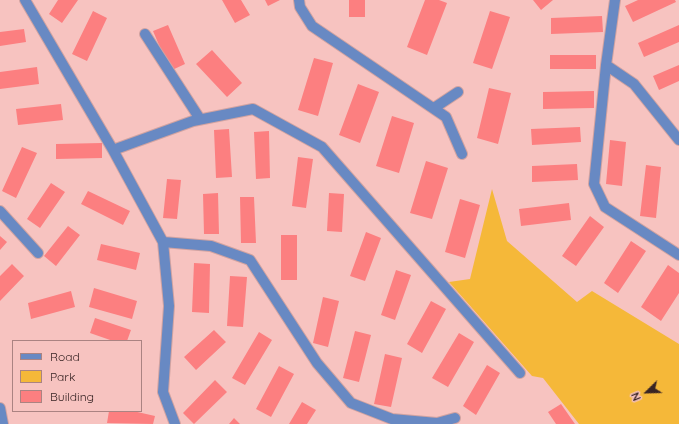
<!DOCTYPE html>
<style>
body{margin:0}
#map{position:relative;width:679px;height:424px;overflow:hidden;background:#f7c3c0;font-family:Quicksand,sans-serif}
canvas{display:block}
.legend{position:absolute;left:12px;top:340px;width:130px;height:72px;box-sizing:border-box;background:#f7c3c0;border:1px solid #ab8382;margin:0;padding:5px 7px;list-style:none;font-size:12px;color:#382424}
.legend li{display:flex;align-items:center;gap:8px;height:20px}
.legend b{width:20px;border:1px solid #ab8382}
.north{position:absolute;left:627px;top:372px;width:40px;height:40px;-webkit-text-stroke:3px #f7c3c0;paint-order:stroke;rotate:247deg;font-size:11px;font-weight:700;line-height:16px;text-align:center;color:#382424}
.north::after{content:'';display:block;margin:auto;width:14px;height:18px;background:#382424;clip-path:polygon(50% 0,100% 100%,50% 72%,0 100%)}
</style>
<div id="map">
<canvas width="679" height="424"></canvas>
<ul class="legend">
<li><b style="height:5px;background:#6889c3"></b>Road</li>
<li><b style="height:11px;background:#f5b839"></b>Park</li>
<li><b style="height:11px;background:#fc7f80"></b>Building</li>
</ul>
<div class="north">N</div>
</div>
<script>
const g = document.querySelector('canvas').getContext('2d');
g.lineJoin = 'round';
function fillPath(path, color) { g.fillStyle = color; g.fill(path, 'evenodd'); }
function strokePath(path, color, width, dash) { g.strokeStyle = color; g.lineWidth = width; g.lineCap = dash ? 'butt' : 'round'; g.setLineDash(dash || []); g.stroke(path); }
const green = new Path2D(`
 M492 189 507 241 577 302 592 291 679 344V424H579L543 378 532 376 449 282 470 279Z`);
const building = new Path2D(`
 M58 0H78L62 23 49 14Z
 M222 0H241L250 15 235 23Z
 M265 0H280L268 6Z
 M349 0H365V17H349Z
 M425 0H439L447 3 427 55 407 47Z
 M533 0H553L541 10Z
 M638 0H675L676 2 633 22 625 6Z
 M93 11 107 18 87 61 72 54Z
 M490 11 510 17 492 69 473 63Z
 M602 16 603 32 551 34V18Z
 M168 25 185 64 170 71 153 31Z
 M679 25V42L644 57 638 43Z
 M24 29 26 42 0 46V32Z
 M212 50 242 83 227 97 196 64Z
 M550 55H596V69H550Z
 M314 58 333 63 318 116 298 110Z
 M679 65V81L659 90 653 76Z
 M37 67 39 84 0 89V72Z
 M358 84 379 92 360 143 339 135Z
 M489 88 511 93 498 144 477 138Z
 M594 91V108L543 109V92Z
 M61 104 63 120 18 125 16 109Z
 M392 116 414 123 399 173 376 166Z
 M580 127 581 142 532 145 531 129Z
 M229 129 232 177 216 178 214 130Z
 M269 131 270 178 256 179 254 132Z
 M610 140 626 142 622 186 606 184Z
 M102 143V158L56 159V144Z
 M22 147 37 153 16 198 2 191Z
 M298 157 313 159 306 208 292 206Z
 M426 161 448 168 432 219 410 213Z
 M577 164 578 180 532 182V166Z
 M646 165 661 167 656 218 640 216Z
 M167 179 181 180 177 219 163 218Z
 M51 183 65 192 40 228 27 219Z
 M88 191 130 211 123 225 81 204Z
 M218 193 219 234H204L203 194Z
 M329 193 344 194 342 232 327 231Z
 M240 197H254L256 243H241Z
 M460 199 480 205 465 258 445 252Z
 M569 203 571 220 521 226 519 209Z
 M590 216 604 227 576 266 562 256Z
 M68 226 80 235 56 266 44 256Z
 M366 232 381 238 365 281 350 276Z
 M281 235H297V280H281Z
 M0 236 7 242 0 250Z
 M631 241 646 251 618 293 604 283Z
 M101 244 140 253 136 270 97 260Z
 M194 263 210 264 209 313 192 312Z
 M12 264 24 276 0 301V276Z
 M668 265 679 273V293L661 321 641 307Z
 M396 270 411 275 395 320 381 315Z
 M230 276 247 277 243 327 227 326Z
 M94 288 137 301 132 319 89 307Z
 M71 291 75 307 31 319 28 303Z
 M323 297 339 301 328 347 313 343Z
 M431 301 446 309 422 353 407 344Z
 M95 318 131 330 127 341H113L90 333Z
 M214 330 226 342 196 370 184 357Z
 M355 331 371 335 359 382 343 378Z
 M259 332 272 340 245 385 232 378Z
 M459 333 474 342 448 387 432 378Z
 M385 354 402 358 391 407 374 404Z
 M487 365 500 373 476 415 463 406Z
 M279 366 294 374 271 417 256 409Z
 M215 380 227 392 194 424 183 413Z
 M302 402 316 410 307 424H289Z
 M561 404 575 424H556L548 412Z
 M109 411H133L155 416 153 424 107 423Z
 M234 418 240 424H229Z`);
const minor = new Path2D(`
 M25 0 113 150 163 242 169 306 163 392 175 424
 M299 0 300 7 312 26 446 117 462 154
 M615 0 606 65 594 184 605 207 679 255
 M145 34 200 119
 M606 65 634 84 679 140
 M434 108 458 92
 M113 150 193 121 253 109 322 147 520 373
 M0 211 38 253
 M163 242 211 246 250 260 317 363 351 403 392 419 437 423 455 418
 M0 408 3 424`);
fillPath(green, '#f5b839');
fillPath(building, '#fc7f80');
strokePath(minor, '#d1a3a1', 12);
strokePath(minor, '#6889c3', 10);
</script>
